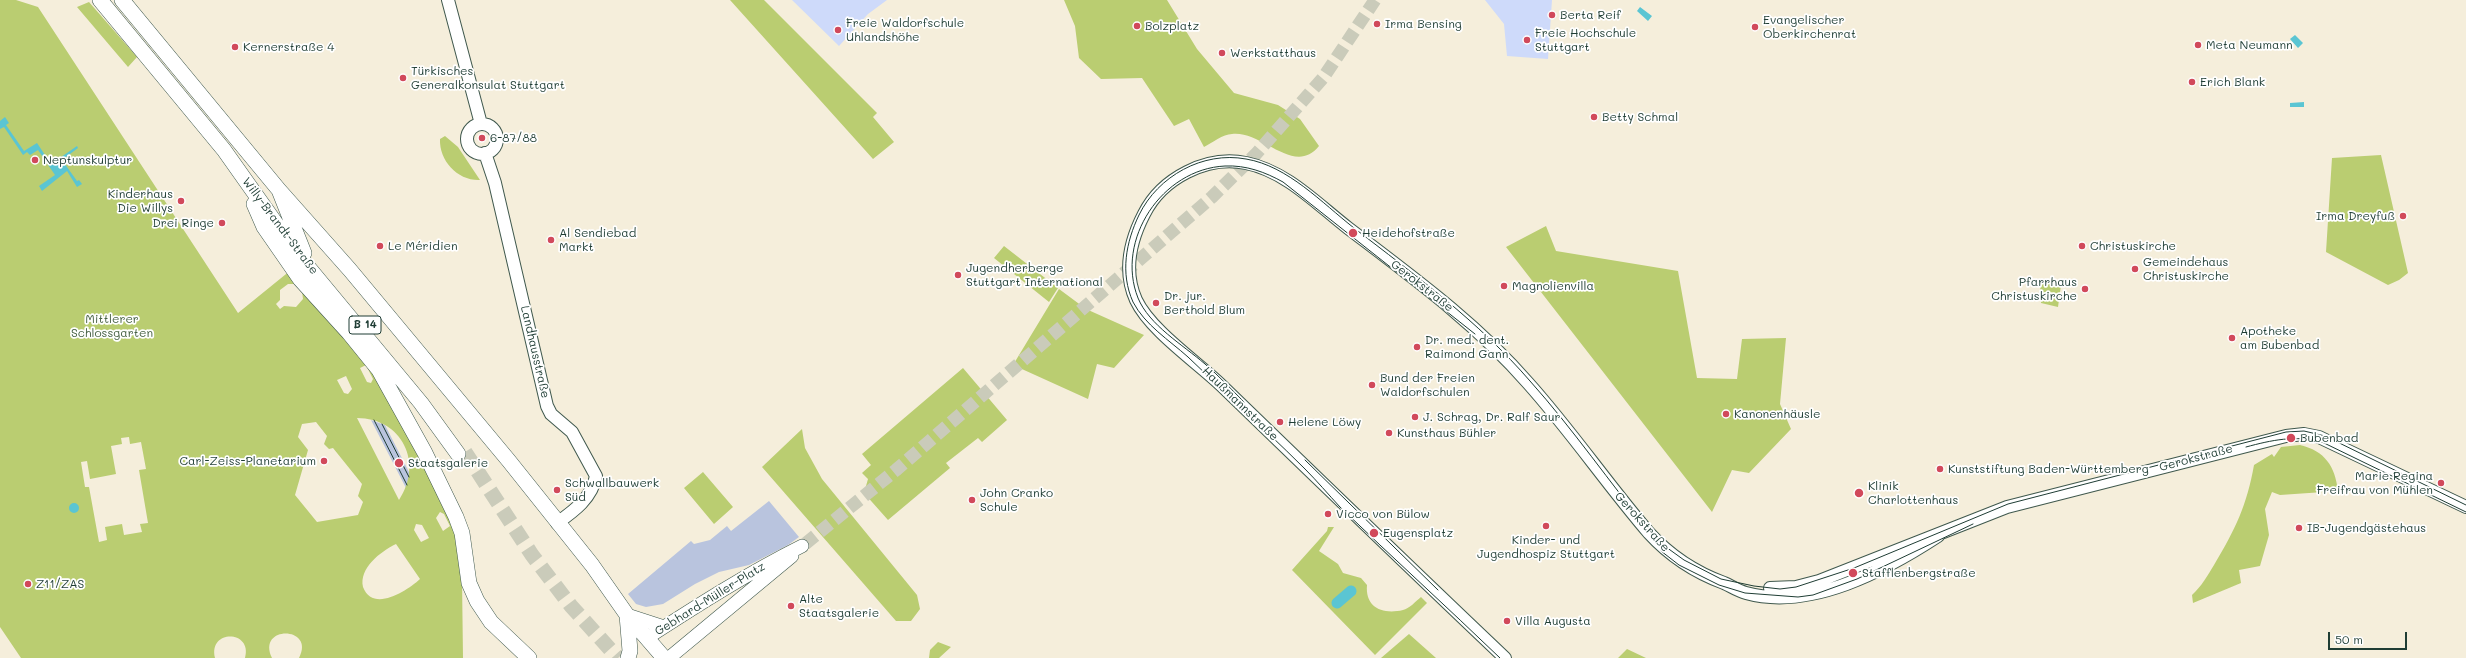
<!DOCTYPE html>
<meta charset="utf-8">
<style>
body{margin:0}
#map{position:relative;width:2466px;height:658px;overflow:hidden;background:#f5eedb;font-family:Mali,sans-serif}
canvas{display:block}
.scale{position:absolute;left:2328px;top:632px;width:79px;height:18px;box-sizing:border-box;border:2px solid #1f3d34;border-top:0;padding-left:5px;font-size:12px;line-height:14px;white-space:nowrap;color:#1f3d34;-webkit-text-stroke:3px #fff;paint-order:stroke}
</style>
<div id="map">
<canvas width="2466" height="658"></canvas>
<div class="scale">50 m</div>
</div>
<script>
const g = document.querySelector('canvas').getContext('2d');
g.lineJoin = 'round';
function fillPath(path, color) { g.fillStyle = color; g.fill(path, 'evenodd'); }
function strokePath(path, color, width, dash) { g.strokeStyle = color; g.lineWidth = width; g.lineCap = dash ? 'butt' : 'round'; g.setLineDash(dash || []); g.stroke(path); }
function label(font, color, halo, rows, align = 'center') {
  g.font = font + ' Mali,sans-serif'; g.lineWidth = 3.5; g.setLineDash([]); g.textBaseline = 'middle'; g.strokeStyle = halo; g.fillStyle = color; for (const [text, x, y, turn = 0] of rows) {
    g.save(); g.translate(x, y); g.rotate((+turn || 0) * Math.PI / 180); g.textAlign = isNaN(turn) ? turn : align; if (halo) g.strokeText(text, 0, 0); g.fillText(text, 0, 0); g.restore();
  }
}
const built = new Path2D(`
 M792 0H887L868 14 839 46Z
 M1485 0H1552L1548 59 1507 56 1504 24Z`);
const industrial = new Path2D(`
 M371 420 385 425 410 474 406 488Z
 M769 501 799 537 788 545 749 565 719 572 695 584 663 604 646 607 636 604 628 594 691 541 694 544 710 540 727 526 731 531Z`);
const green = new Path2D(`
 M0 0H16L38 7 238 313 291 270 366 361 431 475 457 533 462 579 463 658H299C316 626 256 625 272 658H245C253 630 208 629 215 658H21L0 627ZM288 284H295L302 291 303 299 296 307 284 306 280 309 276 304 280 300V290ZM366 365 373 379 371 383 367 382 360 368ZM346 376 352 389 348 394 344 393 337 380ZM357 418C402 418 424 463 399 500ZM316 422 327 436 324 444 329 449 333 448 362 484 358 496 363 502 358 515 317 522 295 495 308 450 298 437 302 424ZM129 437 130 444 141 442 146 469 139 470 148 523 140 524 142 532 124 535 122 524 105 527 107 540 99 542 89 487H85L81 462 87 461 90 479 116 474 111 446 122 444 121 438ZM440 512 444 514 450 526 443 531 436 518ZM416 524 422 525 429 538 421 542 414 530ZM396 544 420 579C407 591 373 613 363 587 359 568 380 552 396 544Z
 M730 0H764L877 113 873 117 894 142 873 159Z
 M1064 0H1167L1197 49 1234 93 1278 105 1300 119 1319 146C1294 177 1262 130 1232 134 1223 134 1212 143 1204 147L1189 119 1174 126 1142 78 1101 79 1079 58 1075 26Z
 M89 2 137 57 128 67 77 7Z
 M445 136 458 147 480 180C458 181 439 161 440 139Z
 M2381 155 2408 273 2399 280 2388 285 2326 252 2332 158Z
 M1546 226 1556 251 1678 271 1697 378 1737 379 1742 339 1786 338 1780 404 1791 429 1749 473 1732 470 1712 512 1506 247Z
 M1004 246 1058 288 1049 302 994 258Z
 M2040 282 2061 285 2058 307 2041 303Z
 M1059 289 1086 309 1144 335 1114 368 1097 364 1088 399 1013 365Z
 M963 368 1007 420 982 442 978 438 946 463 950 468 888 520 864 493 868 479 862 473 871 465 862 454Z
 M802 429 805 448 822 479 917 595 920 609 911 621H896L762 467Z
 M2300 445C2325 451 2335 466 2338 491L2280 495 2272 492 2265 509 2269 535 2260 566 2239 570 2241 583 2193 603 2192 595C2201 587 2208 575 2214 565 2235 530 2247 505 2254 465L2272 454 2274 457 2281 447Z
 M703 472 733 507 714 524 684 488Z
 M1328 527H1334L1319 551 1338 564 1343 573 1361 578 1367 585C1365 607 1382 615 1403 610 1409 609 1416 601 1421 597L1427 603 1375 655 1292 570 1327 531Z
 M1409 634 1436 658H1381Z
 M938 642 951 647 939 658H929L930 650Z
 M1627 649 1646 658H1618Z`);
const water = new Path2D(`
 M1640 7 1652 16 1648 21 1637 11Z
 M2295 35 2303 43 2298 48 2290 39Z
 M2304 102V107H2290V103Z
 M5 117 9 123 6 125 24 151 37 143 51 164 77 146 78 148 62 160 77 181 79 180 82 184 77 187 67 171 42 191 39 186 55 175 38 150 30 155 27 152 23 155 4 127 0 129V121Z
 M69 508a5 5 0 1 1 10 0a5 5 0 1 1-10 0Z`);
const canal = new Path2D(`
 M1337 603 1351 591`);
const secondaryTunnel = new Path2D(`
 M805 544 896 470 1212 197 1256 154 1323 78 1375 0`);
const primaryTunnel = new Path2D(`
 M465 452 532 555 571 606 618 658`);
const tertiary = new Path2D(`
 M448 0 481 124
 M467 139a15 15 0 1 1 30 0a15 15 0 1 1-30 0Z
 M485 153 495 183 547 406 551 414 572 432 596 476C592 498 574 511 557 523
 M1770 588 1796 587 1819 581 2007 507 2286 436 2304 434 2319 437 2466 507
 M1505 658C1410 568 1316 477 1222 386 1197 362 1150 330 1136 300 1123 271 1130 241 1144 214 1162 178 1207 155 1246 163 1286 171 1317 204 1348 228 1411 276 1476 323 1528 383 1571 431 1607 484 1649 533 1670 556 1694 572 1724 583 1731 586 1738 591 1746 593 1810 611 1886 570 1938 536`);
const secondary = new Path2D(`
 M627 615 664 627
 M647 638C698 605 748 573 802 546
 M669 658 792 556`);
const primary = new Path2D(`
 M100 0 224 150 299 256 421 403 458 454
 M122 0 279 190 304 253
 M279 190 350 270 509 461 592 565 627 615 664 658
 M254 204 264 227 300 279 349 333 379 370 425 453 456 517 462 533 469 583 477 601 491 622 529 658
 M627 615 630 651 628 658`);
const tram = new Path2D(`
 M1244 402C1231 389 1219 376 1205 364 1183 345 1149 325 1138 298 1115 240 1162 169 1225 166 1246 165 1265 172 1283 182L1475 334
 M374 420 407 485
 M382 424 409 477
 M2246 447C2272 440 2295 435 2322 442L2466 512
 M1305 460 1438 590
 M2188 463 2217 455
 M1661 551 1679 565 1719 585 1745 593 1798 597 1813 595 1857 579 1973 524
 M1500 658C1447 607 1393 558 1340 507 1328 494 1317 481 1305 469 1280 444 1255 421 1230 397 1216 384 1202 370 1188 357 1169 340 1145 325 1133 302 1120 273 1126 242 1139 215 1158 176 1203 151 1246 159 1288 166 1322 203 1354 228 1415 275 1479 322 1530 381 1573 429 1610 483 1651 533L1666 547 1684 560 1721 579 1754 586 1780 589 1796 587 1854 568 2008 504 2286 432 2304 431 2325 436 2466 505`);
const markers = [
 [1552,15,4,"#d1495b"],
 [1377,24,4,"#d1495b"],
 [1137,26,4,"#d1495b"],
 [1755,27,4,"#d1495b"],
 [838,30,4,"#d1495b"],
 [1527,40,4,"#d1495b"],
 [2198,45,4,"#d1495b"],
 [235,47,4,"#d1495b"],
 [1222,53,4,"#d1495b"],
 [403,78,4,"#d1495b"],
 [2192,82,4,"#d1495b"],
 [1594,117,4,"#d1495b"],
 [482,138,4,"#d1495b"],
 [35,160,4,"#d1495b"],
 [181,201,4,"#d1495b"],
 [2403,216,4,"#d1495b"],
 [222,223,4,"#d1495b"],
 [1353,233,5,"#d1495b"],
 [551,240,4,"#d1495b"],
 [380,246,4,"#d1495b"],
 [2082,246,4,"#d1495b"],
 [2135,269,4,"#d1495b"],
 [958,275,4,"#d1495b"],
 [1504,286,4,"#d1495b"],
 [2085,289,4,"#d1495b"],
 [1156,303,4,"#d1495b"],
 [2232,338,4,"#d1495b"],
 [1417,347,4,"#d1495b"],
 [1372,385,4,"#d1495b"],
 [1726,414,4,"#d1495b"],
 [1415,417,4,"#d1495b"],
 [1280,422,4,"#d1495b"],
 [1389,433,4,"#d1495b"],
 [2291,438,5,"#d1495b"],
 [324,461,4,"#d1495b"],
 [399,463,5,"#d1495b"],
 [1940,469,4,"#d1495b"],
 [2441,483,4,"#d1495b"],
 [557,490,4,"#d1495b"],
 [1859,493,5,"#d1495b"],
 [972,500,4,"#d1495b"],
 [1328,514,4,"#d1495b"],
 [1546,526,4,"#d1495b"],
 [2299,528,4,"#d1495b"],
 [1374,533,5,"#d1495b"],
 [1853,573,5,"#d1495b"],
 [28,584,4,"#d1495b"],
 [791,606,4,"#d1495b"],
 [1507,621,4,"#d1495b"]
];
const shields = [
 [365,325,32]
];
const shieldNames = [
 ["B 14",365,325]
];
const poiNames = [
 ["Berta Reif",1560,15],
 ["Evangelischer",1763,20],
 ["Oberkirchenrat",1763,34],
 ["Freie Waldorfschule",846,23],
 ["Uhlandshöhe",846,37],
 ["Irma Bensing",1385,24],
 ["Bolzplatz",1145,26],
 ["Freie Hochschule",1535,33],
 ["Stuttgart",1535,47],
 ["Meta Neumann",2206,45],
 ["Kernerstraße 4",243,47],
 ["Werkstatthaus",1230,53],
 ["Türkisches",411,71],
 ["Generalkonsulat Stuttgart",411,85],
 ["Erich Blank",2200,82],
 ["Betty Schmal",1602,117],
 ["6-87/88",490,138],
 ["Neptunskulptur",43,160],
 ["Kinderhaus",173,194,"right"],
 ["Die Willys",173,208,"right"],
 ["Irma Dreyfuß",2395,216,"right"],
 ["Drei Ringe",214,223,"right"],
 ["Al Sendiebad",559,233],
 ["Markt",559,247],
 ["Heidehofstraße",1362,233],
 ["Le Méridien",388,246],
 ["Christuskirche",2090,246],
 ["Gemeindehaus",2143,262],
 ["Christuskirche",2143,276],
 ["Jugendherberge",966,268],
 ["Stuttgart International",966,282],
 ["Pfarrhaus",2077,282,"right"],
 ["Christuskirche",2077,296,"right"],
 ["Magnolienvilla",1512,286],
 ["Dr. jur.",1164,296],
 ["Berthold Blum",1164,310],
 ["Apotheke",2240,331],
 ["am Bubenbad",2240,345],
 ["Dr. med. dent.",1425,340],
 ["Raimond Gann",1425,354],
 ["Bund der Freien",1380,378],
 ["Waldorfschulen",1380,392],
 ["Kanonenhäusle",1734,414],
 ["J. Schrag, Dr. Ralf Saur",1423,417],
 ["Helene Löwy",1288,422],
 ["Kunsthaus Bühler",1397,433],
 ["Bubenbad",2300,438],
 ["Carl-Zeiss-Planetarium",316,461,"right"],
 ["Staatsgalerie",408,463],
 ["Kunststiftung Baden-Württemberg",1948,469],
 ["Marie Regina",2433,476,"right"],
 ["Freifrau von Mühlen",2433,490,"right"],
 ["Schwallbauwerk",565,483],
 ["Süd",565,497],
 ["Klinik",1868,486],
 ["Charlottenhaus",1868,500],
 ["John Cranko",980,493],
 ["Schule",980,507],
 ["Vicco von Bülow",1336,514],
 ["IB-Jugendgästehaus",2307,528],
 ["Eugensplatz",1383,533],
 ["Kinder- und",1546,540,"center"],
 ["Jugendhospiz Stuttgart",1546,554,"center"],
 ["Stafflenbergstraße",1862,573],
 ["Z11/ZAS",36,584],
 ["Alte",799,599],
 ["Staatsgalerie",799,613],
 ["Villa Augusta",1515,621]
];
const streetNames = [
 ["Willy-Brandt-Straße",280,226,53],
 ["Gerokstraße",1422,286,38],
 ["Landhausstraße",535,352,77],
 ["Haußmannstraße",1240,404,44],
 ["Gerokstraße",2196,458,-15],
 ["Gerokstraße",1642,522,48],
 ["Gebhard-Müller-Platz",710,599,-32]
];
const parkNames = [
 ["Mittlerer",112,319],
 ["Schlossgarten",112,333]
];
fillPath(built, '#cedafa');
fillPath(industrial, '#b9c4de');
fillPath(green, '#bacd71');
fillPath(water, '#5ac5d3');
strokePath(canal, '#5ac5d3', 11);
strokePath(secondaryTunnel, '#cacbba', 13, [13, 6]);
strokePath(primaryTunnel, '#cacbba', 15, [15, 8]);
strokePath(tertiary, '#3f584d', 14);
strokePath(secondary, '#3f584d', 14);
strokePath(primary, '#3f584d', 16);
strokePath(tertiary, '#fff', 12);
strokePath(secondary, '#fff', 13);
strokePath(primary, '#fff', 15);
strokePath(tram, '#1f3d34', 1);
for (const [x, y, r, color] of markers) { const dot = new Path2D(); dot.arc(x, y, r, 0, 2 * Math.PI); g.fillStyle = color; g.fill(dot); strokePath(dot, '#fff', 1.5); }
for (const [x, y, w] of shields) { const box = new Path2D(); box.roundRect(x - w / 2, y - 9, w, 18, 3); g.fillStyle = '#fff'; g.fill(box); strokePath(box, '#1f3d34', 1); }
label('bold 11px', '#1f3d34', null, shieldNames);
label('12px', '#1f3d34', '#fff', poiNames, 'left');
label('12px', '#1f3d34', '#fff', streetNames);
label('12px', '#466143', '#fff', parkNames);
</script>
